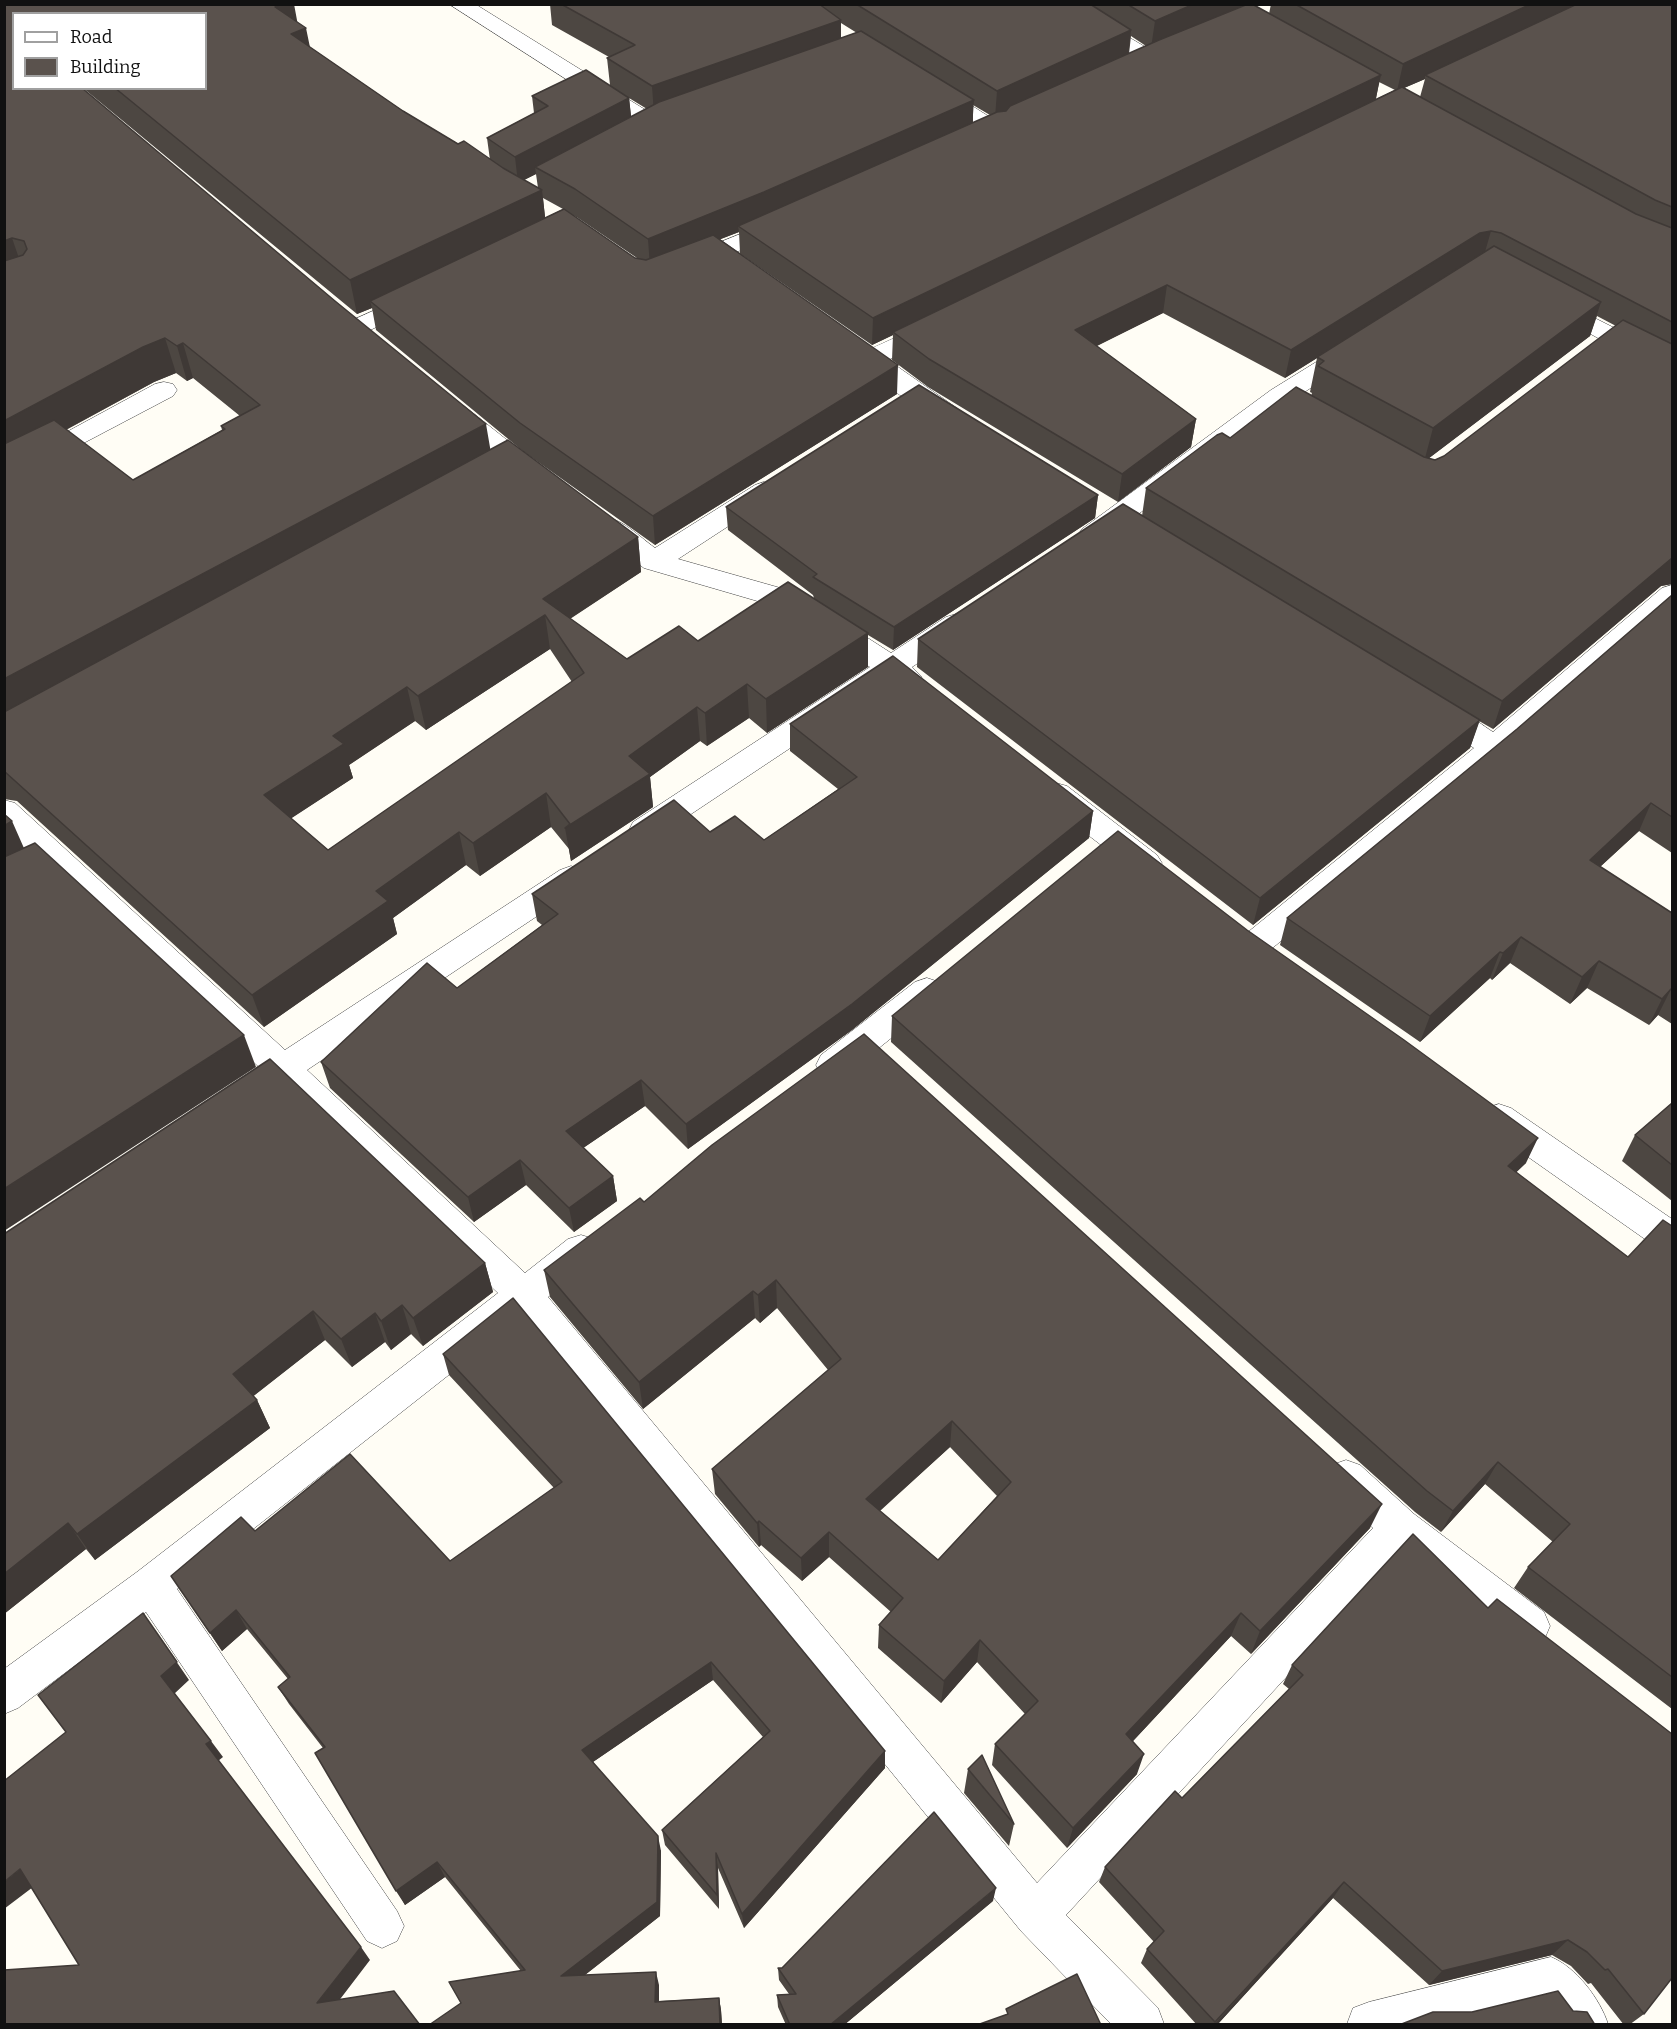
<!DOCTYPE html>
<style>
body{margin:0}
#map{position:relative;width:1677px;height:2029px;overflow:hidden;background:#fffdf5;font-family:Bitter,serif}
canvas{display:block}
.frame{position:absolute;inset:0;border:6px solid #111;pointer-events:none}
.legend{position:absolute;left:12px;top:12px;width:195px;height:78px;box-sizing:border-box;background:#fff;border:2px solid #a0a0a0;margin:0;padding:8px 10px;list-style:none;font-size:18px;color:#111}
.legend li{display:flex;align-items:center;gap:12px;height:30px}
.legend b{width:30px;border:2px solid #a0a0a0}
</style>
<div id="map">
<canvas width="1677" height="2029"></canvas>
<div class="frame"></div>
<ul class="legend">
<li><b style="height:8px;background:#fff"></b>Road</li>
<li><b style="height:16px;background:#5a524d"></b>Building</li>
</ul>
</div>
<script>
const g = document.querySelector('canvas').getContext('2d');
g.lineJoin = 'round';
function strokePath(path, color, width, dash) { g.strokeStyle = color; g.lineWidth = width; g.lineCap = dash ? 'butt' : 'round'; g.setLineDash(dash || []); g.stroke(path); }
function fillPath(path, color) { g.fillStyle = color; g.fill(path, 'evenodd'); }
const street = new Path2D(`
 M449 4H475L660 119 663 124 660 129H644Z
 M1047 4H1073L1157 54 1160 59 1157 64H1141Z
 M934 85 942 87 1004 126 1007 131 1004 136H988L926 97 923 92 926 87Z
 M780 218 788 220 792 225 788 230 699 268 690 270 681 268 678 263 681 258Z
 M413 293 422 295 425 300 422 305 362 334 353 337 344 334 341 329 344 324Z
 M1555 298 1672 357V375L1663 373 1546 310 1543 305 1546 300Z
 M932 321 941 324 944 329 941 334 888 360 958 409 962 415 958 421C952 423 947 424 940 421 925 414 839 353 831 341L835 336C851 332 859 340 872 348Z
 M1351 343 1360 346 1364 351 1360 356 1289 402 1102 541 1092 544 1082 541 1078 535 1082 529 1271 390 1342 346Z
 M164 382 173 384 177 390 173 396 4 485V466L155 384Z
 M455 404 464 406 541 467 545 473 541 479 532 482 523 479 446 418 442 412 446 406Z
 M764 482 773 485 777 491 773 497 678 559 798 593 891 653 946 617 956 614 966 617 970 624 966 631 912 667 922 677 917 684 907 687 891 681 655 838 644 842 633 838 629 830 633 822 870 667 778 607 644 568 592 530 588 524 592 518C615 511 637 535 655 548L755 485Z
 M1672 585V610L1506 755 1264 955 1253 959 1242 955 1237 946 1242 937 1474 748 1427 718 1422 711 1427 704C1450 697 1474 720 1493 732L1662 588Z
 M1056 783 1067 786 1157 855 1162 863 1157 871 1146 875 1135 871 1045 802 1041 794 1045 786Z
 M4 800 15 803 285 1050 560 870 571 866 582 870 587 878 582 886 307 1070 525 1273 568 1239 581 1235 594 1239 599 1250 594 1261 548 1297 1037 1883 1373 1528 1332 1491 1327 1478 1332 1465 1346 1460 1360 1465 1414 1514 1544 1612 1550 1626 1544 1640 1530 1646 1516 1640 1402 1552 1066 1915 1158 2008 1164 2024H1111L1021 1931 521 1318 177 1589 397 1911 404 1926 397 1941 382 1948 367 1941 146 1612 18 1708 4 1714V1669L137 1572 498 1293 281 1087C265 1098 251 1112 231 1105L226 1095 231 1085 259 1067 50 873 4 897V870L31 855 4 830Z
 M927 978 939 982 943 991 939 1000 845 1075 833 1079 821 1075 816 1065 821 1055 915 982Z
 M1499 1104 1511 1108 1672 1219V1253L1659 1249 1487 1128 1482 1118 1487 1108Z
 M1551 1957C1576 1967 1600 1999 1608 2024H1558L1542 2003 1457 2024H1347L1353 2008 1369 2002Z`);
const wall = new Path2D(`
 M4 4 297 22 310 47 403 111 458 144 490 160 487 138 534 113 532 96 610 85 607 58 609 57 552 25 550 4H1256L1254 5 1269 14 1271 4H1672V584L1661 586 1493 729 1479 721 1470 748 1253 925 917 667 918 639 1142 516 1146 488 1230 438 1311 396 1312 393 1310 392 1317 358 1285 378 1163 313 1097 346 1196 419 1191 447 1118 502 928 387 892 360 893 335 872 345 743 256 897 394 655 545 524 452 376 330 372 308 357 314 83 88H206L14 14V88L490 449 638 537 641 572 570 619 627 659 698 641 814 598 813 595 728 530 726 507 1098 495 1095 518 893 650 868 635V667L767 733 749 718 707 746 700 741 650 777 653 807 571 861 569 849 551 827 480 876 466 865 393 918 397 934 264 1027 17 801 4 799ZM841 23 857 33 841 38ZM1131 36 1146 46 1129 54ZM1425 79 1420 97 1404 88ZM1379 82 1395 90 1376 99ZM629 98 647 109 631 117ZM973 105 990 115 973 123ZM536 174 538 188 524 180ZM543 198 563 209 545 218ZM571 214 578 218 637 258H635ZM739 232 740 253 720 239ZM1597 316 1616 326 1444 456 1435 460 1429 458 1590 336ZM176 373 187 381 193 378 240 416 221 426 222 430 133 480 66 430 154 382ZM550 649 572 682 328 850 291 818 353 778 349 765 415 721 426 730Z
 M1672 595V853L1639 831 1600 867 1672 913V1024L1658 1015 1649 1025 1587 988 1570 1004 1510 963 1492 980 1490 978 1420 1042 1280 945 1287 918 1517 729Z
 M790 724 1093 811 1089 838 852 1030 688 1149 645 1106 583 1148 613 1176 617 1201 574 1232 526 1185 474 1222 330 1088 321 1062 457 988 542 925 537 921 532 894 710 832 764 840 838 789 790 751Z
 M892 1016 1526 1163 1516 1172 1628 1257 1672 1226V1709L1514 1588 1528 1567 1553 1542 1485 1484 1441 1532 1415 1512 891 1042Z
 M1672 1103V1201L1622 1161 1635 1135Z
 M644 1202 1370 1528 1251 1654 1231 1636 1133 1741 1137 1774 1067 1848 992 1765 995 1744 1025 1714 977 1662 941 1703 878 1648 879 1625 891 1612 829 1557 802 1581 761 1545 759 1547 715 1494 712 1469 828 1370 777 1308 760 1323 755 1318 643 1409 550 1297 544 1270ZM950 1447 997 1496 938 1560 880 1511Z
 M4 1234 485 1263 493 1292 423 1346 411 1334 391 1350 385 1342 352 1367 325 1340 253 1396 257 1400 270 1428 95 1560 86 1549 4 1614Z
 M443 1354 885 1751V1768L744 1928 718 1868 719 1909 665 1845 662 1830 763 1737 713 1680 593 1762 661 1851 660 1916 585 1975 659 1985V2001L719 1998 721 2010 722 2025 521 1971 445 1877 405 1905 323 1748 289 1704 278 1687 288 1679 247 1629 222 1651 171 1576 255 1531 450 1561 554 1488 449 1375Z
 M1488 1608 1644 2014 1629 2025H1624L1591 1983 1588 1984 1571 1966 1552 1955 1429 1985 1333 1898 1217 2025H1197L1141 1963 1147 1949 1154 1942 1099 1882 1105 1867 1182 1798 1289 1689 1283 1684 1292 1665Z
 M968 1769 1014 1824 1009 1846 964 1793Z
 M993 1901 844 2025H786L778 2007 777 1995 789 1994 779 1980 778 1968H782Z`);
const shadedWall = new Path2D(`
 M281 4H294L299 31 306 28 313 62 298 68 275 7Z
 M1194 4H1256L1151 48 1155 21Z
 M1531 4H1583L1425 75V79L1397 91 1403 64Z
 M841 20V47L654 114 652 86Z
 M1131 30 1128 58 995 118 997 91Z
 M1381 75 1375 102 893 332V335L872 345 873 318Z
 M629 98 632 124 535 167 536 174 518 183 515 157Z
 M974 100 972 129 738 226 739 232 650 267 648 239Z
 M542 190 546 225 370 301 372 308 357 314 350 280Z
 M1491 231 1483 259 1473 261 1285 378 1291 350 1480 233Z
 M12 238 24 273 4 280V241Z
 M1167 285 1163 313 1072 358 1075 330Z
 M1601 302 1590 336 1424 462 1433 428Z
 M165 338 176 373 154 382 4 463V421L143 347Z
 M183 343 193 378 187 381 177 346Z
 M898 365 897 394 655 545 653 516Z
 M1196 419 1191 447 1118 502 1122 474Z
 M486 424 492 459 4 721V679Z
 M1098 495 1095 518 893 650 894 627Z
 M638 537 641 572 554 629 543 599Z
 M1672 558V584L1661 586 1493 729 1502 701Z
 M545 615 550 649 426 730 418 696Z
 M868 633V667L767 733 766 699Z
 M747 684 749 718 707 746 705 713Z
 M407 687 415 721 349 765 353 778 275 829 264 795 333 736Z
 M697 707 700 741 650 777 653 807 571 861 565 828 632 785 629 756Z
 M1480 720 1470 748 1253 925 1260 898Z
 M546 793 551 827 480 876 473 843Z
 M1651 803 1639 831 1578 887 1590 860Z
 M1093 811 1089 838 852 1030 688 1149 686 1124Z
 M12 821 27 855 4 868V826Z
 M459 832 466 865 393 918 397 934 264 1027 252 995 376 891Z
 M1521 937 1510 963 1492 980 1503 953Z
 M1500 952 1490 978 1420 1042 1430 1016Z
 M1599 961 1587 988 1570 1004 1582 977Z
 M1671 989 1658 1015 1649 1025 1662 999Z
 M244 1035 256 1067 4 1231V1189Z
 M641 1080 645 1106 570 1157 566 1131Z
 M1538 1138 1526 1163 1497 1191 1508 1166Z
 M520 1160 526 1185 474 1222 468 1197Z
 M613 1176 617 1201 574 1232 569 1208Z
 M485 1263 493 1292 423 1346 413 1318Z
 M776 1280 777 1308 760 1323 758 1295Z
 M753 1291 755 1318 643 1409 639 1382Z
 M402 1305 411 1334 391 1350 381 1321Z
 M313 1311 325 1340 246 1402 233 1374Z
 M375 1313 385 1342 352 1367 341 1339Z
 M257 1400 270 1428 95 1560 77 1534Z
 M952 1421 950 1447 865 1524 866 1499Z
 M1498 1462 1485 1484 1441 1532 1453 1511Z
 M1382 1504 1370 1528 1251 1654 1260 1631Z
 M759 1521 761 1545 759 1547 757 1523Z
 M68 1523 86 1549 4 1614V1574Z
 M829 1532V1557L802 1581 801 1558Z
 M236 1610 247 1629 222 1651 210 1633Z
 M143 1613 189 1680 174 1694 161 1676Z
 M1241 1613 1231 1636 1120 1755 1126 1734Z
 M980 1640 977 1662 941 1703 944 1681Z
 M711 1662 713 1680 587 1766 582 1750Z
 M211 1741 223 1757 218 1761 206 1744Z
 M885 1751V1768L744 1928 742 1914Z
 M1144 1754 1137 1774 1067 1848 1073 1828Z
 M658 1836 661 1851 660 1916 567 1989 561 1976Z
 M716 1853 718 1868 719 1909 717 1895Z
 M437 1862 445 1877 405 1905 396 1891Z
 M20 1869 37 1884 4 1909V1882Z
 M1344 1882 1333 1898 1217 2025H1214Z
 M996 1888 993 1901 844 2025H830Z
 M1568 1940 1552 1955 1429 1985 1442 1971Z
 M361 1947 370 1960 328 2015 317 2003Z
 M656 1972 659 1985V2014L655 2002Z
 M719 1998 721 2010 722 2025H720Z`);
const building = new Path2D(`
 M4 4H281L275 7 306 28 291 34 403 111 458 144 464 141 503 168 542 190 350 280 115 88H206V14H14V88H82L335 301 486 424 4 679V444L54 420 133 480 225 429 221 426 260 405 183 343 177 346 165 338 143 347 4 421V261L23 255 27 249 24 241 12 238 4 241Z
 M561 4H819L841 20 652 86 607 58 635 45Z
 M856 4H1090L1131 30 997 91Z
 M1127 4H1194L1155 21Z
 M1248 4H1252L1381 75 873 318 738 226 997 112 1006 111 1010 106 1159 40Z
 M1295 4H1531L1403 64Z
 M1577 4H1672V207L1655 200 1425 75Z
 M861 31 974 100 764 192 648 239 575 189 535 167 659 102Z
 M586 70 629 98 515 157 487 138 548 106 532 96Z
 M1402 87 1636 214 1672 228V322L1501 233 1491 231 1480 233 1291 350 1167 285 1075 330 1196 419 1122 474 929 359 893 332Z
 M564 209 635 258 646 260 713 235 898 365 653 516 520 423 370 301Z
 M1494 246 1601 302 1433 428 1318 366 1324 361 1317 357Z
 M1623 320 1672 344V558L1502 701 1146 488 1217 435 1222 433 1230 438 1296 387 1424 457 1435 460 1444 456Z
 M919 385 1098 495 894 627 813 577 817 574 726 507Z
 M508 440 638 537 543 599 627 659 679 626 698 641 788 582 868 633 766 699 747 684 705 713 697 707 629 756 650 774 565 828 570 824 546 793 473 843 459 832 376 891 388 901 252 995 4 771V712ZM545 615 584 673 328 850 264 795 344 744 333 736 407 687 418 696Z
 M1123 504 1480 720 1260 898 918 639Z
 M1672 595V817L1651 803 1590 860 1672 913V989H1671L1662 999 1599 961 1582 977 1521 937 1503 953 1500 952 1430 1016 1287 918 1517 729Z
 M893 656 1093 811 852 1004 686 1124 641 1080 566 1131 613 1176 569 1208 520 1160 468 1197 321 1062 427 963 457 988 558 914 532 894 674 800 710 832 735 816 764 840 857 777 790 724Z
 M4 814 12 821 4 826Z
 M1118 831 1247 930 1404 1040 1538 1138 1508 1166 1628 1257 1663 1220 1672 1226V1677L1528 1567 1570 1524 1498 1462 1453 1511 1427 1491 892 1016Z
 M35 843 244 1035 4 1189V857Z
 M864 1034 1382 1504 1260 1631 1241 1613 1126 1734 1144 1754 1073 1828 995 1744 1038 1701 980 1640 944 1681 879 1625 903 1598 829 1532 801 1558 759 1521 757 1523 712 1469 841 1359 776 1280 758 1295 753 1291 639 1382 544 1270 640 1198 644 1202 712 1145ZM952 1421 1011 1482 938 1560 866 1499Z
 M270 1059 485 1263 413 1318 402 1305 381 1321 375 1313 341 1339 313 1311 233 1374 257 1400 77 1534 68 1523 4 1574V1234Z
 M1672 1103V1165L1635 1135Z
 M513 1298 885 1751 742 1914 716 1853 717 1895 662 1830 770 1731 711 1662 582 1750 658 1836 657 1902 561 1976 656 1972 655 2002 719 1998 720 2025H429L461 2003 449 1982 525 1970 437 1862 396 1891 315 1753 325 1747 278 1687 290 1677 236 1610 210 1633 171 1576 241 1517 255 1531 350 1454 450 1561 562 1482 443 1354Z
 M1413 1534 1488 1608 1497 1599 1672 1734V1978L1644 2014 1608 1969 1605 1970 1587 1952 1568 1940 1442 1971 1344 1882 1215 2022 1147 1949 1164 1931 1105 1867 1175 1791 1182 1798 1303 1675 1292 1665Z
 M143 1613 177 1662 161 1676 211 1741 206 1744 361 1947 317 2003 394 1991 420 2025H4V1970L79 1965 20 1869 4 1882V1781L66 1732 38 1695Z
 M982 1755 1014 1824 968 1769Z
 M934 1812 996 1888 830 2025H790L777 1995 796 1994 778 1968H782Z
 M1077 1974 1101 2025H977L1008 2014 1006 2009Z
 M1558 1991 1573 2011 1587 2012 1595 2025H1399L1433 2012H1472Z`);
strokePath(street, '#444', 1);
fillPath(street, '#fff');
fillPath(wall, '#4d4742');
fillPath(shadedWall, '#3f3936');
fillPath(building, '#5a524d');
strokePath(building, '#3f3936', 1.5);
</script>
